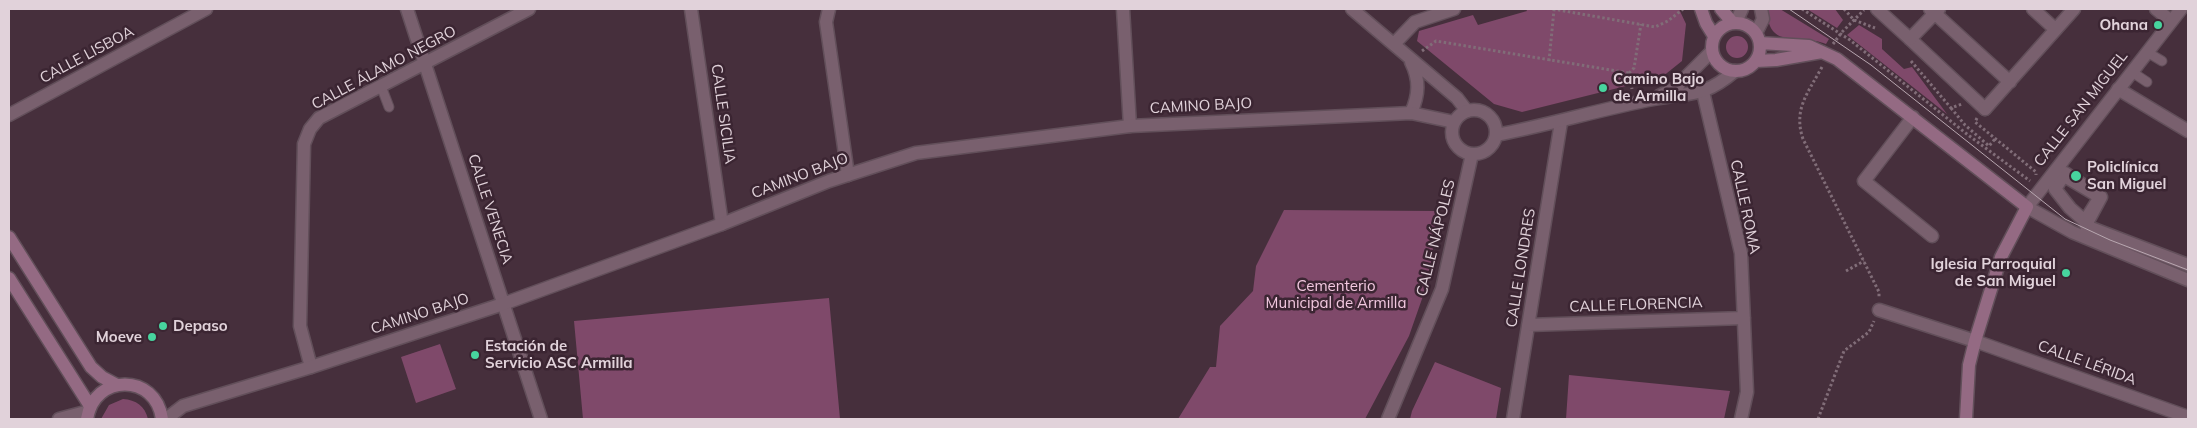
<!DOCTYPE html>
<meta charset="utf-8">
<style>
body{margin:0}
#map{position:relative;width:2197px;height:428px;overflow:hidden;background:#462f3c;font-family:Mulish,sans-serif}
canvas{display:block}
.frame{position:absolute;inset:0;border:10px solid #e1d2da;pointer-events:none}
</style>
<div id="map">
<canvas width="2197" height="428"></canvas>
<div class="frame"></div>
</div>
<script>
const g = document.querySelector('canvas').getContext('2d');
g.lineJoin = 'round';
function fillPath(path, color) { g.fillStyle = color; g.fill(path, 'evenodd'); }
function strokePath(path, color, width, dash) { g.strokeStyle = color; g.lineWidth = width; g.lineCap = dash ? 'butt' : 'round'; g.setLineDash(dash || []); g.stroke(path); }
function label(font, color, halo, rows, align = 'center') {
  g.font = font + ' Mulish,sans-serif'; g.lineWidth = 5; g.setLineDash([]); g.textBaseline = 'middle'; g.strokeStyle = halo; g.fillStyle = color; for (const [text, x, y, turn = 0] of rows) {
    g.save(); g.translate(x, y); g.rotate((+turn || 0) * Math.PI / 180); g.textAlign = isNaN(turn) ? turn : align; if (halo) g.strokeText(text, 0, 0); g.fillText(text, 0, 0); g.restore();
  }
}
const green = new Path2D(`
 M1526 9H1679L1686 24 1682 61 1662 77 1522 112 1494 104 1417 41 1419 31 1473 15 1478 25 1527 11Z
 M1767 9H1780L1829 39 1826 44C1799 33 1768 51 1767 9Z
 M1807 9H1835L1843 20 1837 28Z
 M1859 25 1882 39V49L1904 69 1912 67 1947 114 1847 35Z
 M1726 47a11 11 0 1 1 22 0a11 11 0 1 1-22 0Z
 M1284 210 1437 211 1430 276 1409 336 1365 419H1178L1210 367H1216L1220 326 1253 291 1256 266Z
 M829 298 840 419H583L574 321Z
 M440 344 456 389 416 403 401 357Z
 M1435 362 1501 388 1496 419H1410L1412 411Z
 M1569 375 1730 391 1724 419H1566Z
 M123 399C136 400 145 406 148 419H101L109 405Z`);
const path = new Path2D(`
 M1553 9 1655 27 1668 21 1683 9
 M1802 9 1850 40 1968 135 2030 181
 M1844 9 1854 20 1875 28
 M1833 44 1842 32 1864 10
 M1422 51 1436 41 1629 73
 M1549 61 1554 10
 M1911 61 1951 108 1962 104
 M1822 67C1808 93 1793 109 1803 139L1879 292V297
 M1629 73 1634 68 1641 24
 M1629 73 1632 89
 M1951 108 1965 125 1989 146 1995 139
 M1977 118 1975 122 2036 172V175
 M1846 271 1864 261
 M1818 419 1844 351 1869 332 1874 321`);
const service = new Path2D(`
 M2147 52 2162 61
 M2132 72 2147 82
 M381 86 389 107`);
const pedestrian = new Path2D(`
 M2156 9 2171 21
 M1910 39 1985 109
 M2065 173 2101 197 2087 223 2070 208 2055 189Z
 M2063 175 2100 197 2085 221 2086 226 2188 265
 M2027 207 2072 232 2188 280`);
const minor = new Path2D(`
 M407 9 541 419
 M691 9 722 224
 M829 9 826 22 848 175
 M1123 9 1130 126
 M1352 9 1457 98 1467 111
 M1877 9 1910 39 1939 9
 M1930 9 2010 82
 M2033 9 2055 29
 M1394 44 1415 22 1454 9
 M1411 62C1420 80 1419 95 1411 113
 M2118 89 2188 131
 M1703 92 1741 253 1747 392 1741 419
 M1985 109 2074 9
 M9 115 206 9
 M1913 117 1864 181 1932 236
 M1879 310 1975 341 2188 417
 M1528 325 1744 318
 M311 367 300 326 304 144 310 129 319 118 529 9
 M59 419 89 411
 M1513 419 1561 122`);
const tertiary = new Path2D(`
 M1736 22 1742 9
 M1756 33 1763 19 1761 9
 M1659 96 1675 88 1712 51
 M1452 132a22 22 0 1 1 44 0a22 22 0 1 1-44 0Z
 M1496 135C1549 125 1601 109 1654 99 1691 92 1703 98 1735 71
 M2027 207 2181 9
 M166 419 183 406 311 367 503 304 722 224 829 181 916 153 1130 126 1411 113 1454 122
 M1388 419 1442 289 1472 154`);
const secondary = new Path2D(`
 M1701 9 1706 23 1714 36
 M1721 9 1732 22
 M1712 47a24 24 0 1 1 48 0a24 24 0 1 1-48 0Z
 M1760 43 1809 46 1837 59 2027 207 2001 257 1975 341 1969 365 1966 419
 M1756 61 1776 60 1822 52
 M9 237 91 367 102 377 117 385
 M9 278 90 406
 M87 419C94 373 156 373 162 419`);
const tram = new Path2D(`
 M1789 9 1871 65 2065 219 2110 240 2188 270`);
const markers = [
 [2158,25,5,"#47d49e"],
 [1603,88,5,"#47d49e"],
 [2076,176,6,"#47d49e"],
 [2066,273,5,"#47d49e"],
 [163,326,5,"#47d49e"],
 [152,337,5,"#47d49e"],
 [475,355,5,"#47d49e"]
];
const poiNames = [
 ["Ohana",2148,25,"right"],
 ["Camino Bajo",1613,79],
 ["de Armilla",1613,96],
 ["Policlínica",2087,167],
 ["San Miguel",2087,184],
 ["Iglesia Parroquial",2056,264,"right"],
 ["de San Miguel",2056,281,"right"],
 ["Depaso",173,326],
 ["Moeve",142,337,"right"],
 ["Estación de",485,346],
 ["Servicio ASC Armilla",485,363]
];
const streetNames = [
 ["CALLE LISBOA",87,55,-28],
 ["CALLE ÁLAMO NEGRO",384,68,-28],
 ["CAMINO BAJO",1201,106,-3],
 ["CALLE SAN MIGUEL",2081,109,-52],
 ["CALLE SICILIA",723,114,82],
 ["CAMINO BAJO",800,176,-21],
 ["CALLE ROMA",1745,207,78],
 ["CALLE VENECIA",490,209,72],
 ["CALLE NÁPOLES",1436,238,-76],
 ["CALLE LONDRES",1521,268,-81],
 ["CALLE FLORENCIA",1636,305,-2],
 ["CAMINO BAJO",420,314,-18],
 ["CALLE LÉRIDA",2087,363,20]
];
const parkNames = [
 ["Cementerio",1336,286],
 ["Municipal de Armilla",1336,303]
];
fillPath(green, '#7f496a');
strokePath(service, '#624f5a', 11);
strokePath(pedestrian, '#624f5a', 15);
strokePath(minor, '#624f5a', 15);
strokePath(tertiary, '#624f5a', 15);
strokePath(secondary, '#624f5a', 15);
strokePath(path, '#816d78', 3, [2.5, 2.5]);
strokePath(service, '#79606e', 9);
strokePath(pedestrian, '#79606e', 12);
strokePath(minor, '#79606e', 12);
strokePath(tertiary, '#79606e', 12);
strokePath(secondary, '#946a83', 12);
strokePath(tram, '#b8a7b0', 1);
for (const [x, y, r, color] of markers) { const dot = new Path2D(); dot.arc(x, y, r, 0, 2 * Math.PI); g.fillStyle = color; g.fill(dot); strokePath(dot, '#3b2532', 2); }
label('bold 15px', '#e1d2da', '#3b2532', poiNames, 'left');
label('15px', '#e1d2da', '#3b2532', streetNames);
label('15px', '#f3c8e0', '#3b2532', parkNames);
</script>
